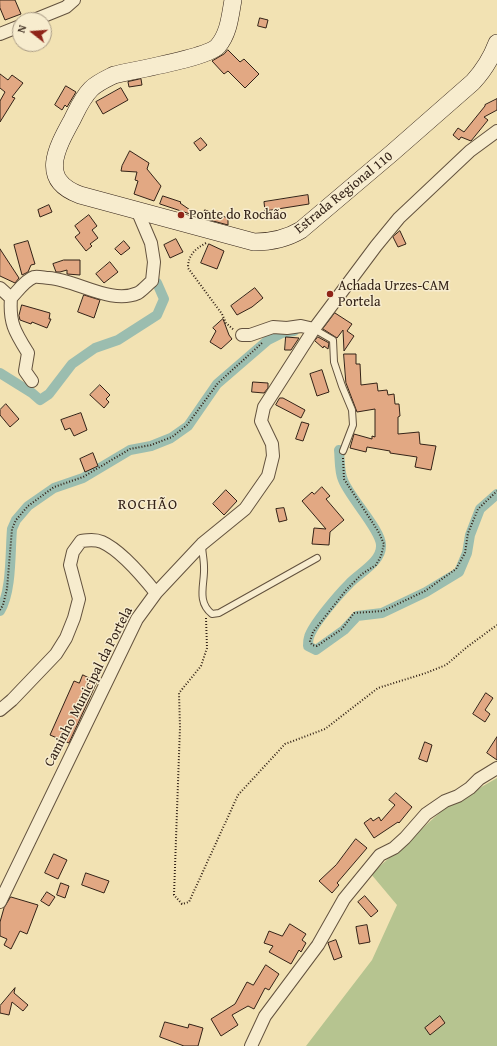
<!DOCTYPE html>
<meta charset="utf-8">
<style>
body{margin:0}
#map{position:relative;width:497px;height:1046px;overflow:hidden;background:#f2e2b3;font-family:"Gentium Book Plus",serif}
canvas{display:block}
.north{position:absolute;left:12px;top:12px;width:40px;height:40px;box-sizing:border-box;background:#f7ecce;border:1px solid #a99b85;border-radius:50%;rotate:287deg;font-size:11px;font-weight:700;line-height:16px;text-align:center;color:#332217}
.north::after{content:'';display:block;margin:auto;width:14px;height:18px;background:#8f2418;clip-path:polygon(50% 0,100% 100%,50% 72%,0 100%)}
</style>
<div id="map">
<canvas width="497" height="1046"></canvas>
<div class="north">N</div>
</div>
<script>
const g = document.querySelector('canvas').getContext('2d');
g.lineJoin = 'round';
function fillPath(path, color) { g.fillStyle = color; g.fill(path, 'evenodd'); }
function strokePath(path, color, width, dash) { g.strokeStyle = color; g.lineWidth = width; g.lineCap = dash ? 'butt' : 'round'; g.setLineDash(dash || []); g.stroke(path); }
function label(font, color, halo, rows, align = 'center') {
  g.font = font + ' "Gentium Book Plus",serif'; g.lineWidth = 3; g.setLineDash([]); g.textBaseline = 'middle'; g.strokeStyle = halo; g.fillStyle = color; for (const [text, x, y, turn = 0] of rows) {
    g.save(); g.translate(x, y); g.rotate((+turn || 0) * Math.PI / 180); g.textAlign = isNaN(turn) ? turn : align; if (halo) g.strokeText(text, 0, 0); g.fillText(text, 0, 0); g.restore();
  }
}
const green = new Path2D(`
 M497 778V1046H306L372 960 397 905 371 874 445 808Z`);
const canal = new Path2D(`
 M0 373 32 393 40 400 49 394 72 364 95 348 118 340 157 315 164 299 157 283
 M339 450C340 459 339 471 343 480 350 498 381 530 381 545 382 562 359 573 349 584 339 594 313 624 309 637 308 640 308 643 308 646L316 650 344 630 357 616 382 613 426 592 459 572 467 553 470 535 480 509 497 494
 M0 611C12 591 10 552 12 529L16 520 28 506 54 488 83 478 130 450 151 446 171 438 188 426 217 384 268 340 282 333 294 331`);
const building = new Path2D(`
 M0 0H15L21 14 5 20 0 8Z
 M260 18 268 20 266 28 258 26Z
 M228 50 240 62 244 59 259 74 245 88 228 71 224 74 212 61 224 54Z
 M0 74 8 80 12 75 23 83 12 97 15 98 0 122V101L5 92 0 88Z
 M141 79 142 85 129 87 128 82Z
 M66 86 76 92 67 107 65 105 62 110 55 105Z
 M121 88 128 100 103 114 96 102Z
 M497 99V110L484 117 488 120 471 141 461 137 459 140 453 135 458 128 464 132 485 106V105Z
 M201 138 207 145 200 151 194 143Z
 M130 151 149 163 147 169 161 186 154 201 134 194 138 181 135 180 137 172 121 171 122 166Z
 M308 195 309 204 265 211 264 202Z
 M163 196 181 202 180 203 193 212V215L160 204Z
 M49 205 52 212 40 217 38 210Z
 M205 210 228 218V225L202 218Z
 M89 215 97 226 92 230 98 238 90 244 92 246 86 251 75 237 80 233 75 226Z
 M400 231 406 244 398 247 393 237Z
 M176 239 183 252 170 258 164 245Z
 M28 241 35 264 31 265 28 272 22 275 14 245Z
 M124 241 130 248 121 255 115 249Z
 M209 244 224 251 217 269 201 263Z
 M0 249 19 278 15 283 0 276Z
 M64 260H80V275L67 274V270L60 272H56L53 264Z
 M110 262 118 272 104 283 96 274Z
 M255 288 263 298 252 307 237 315 231 306Z
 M84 295 100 300 94 318 78 312Z
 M22 305 50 313 49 319H51L47 328 32 322 31 324 20 320 19 316Z
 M335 313 352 324 347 331 354 336 344 351 343 330 337 338 323 329Z
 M223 319 229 335 232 339 221 349 210 342 216 331 213 328Z
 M286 337 299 338 291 350H285Z
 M318 337 329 343 328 349 324 346 323 348 315 341Z
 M344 354H356V364H360L361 385 377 383 378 391 387 390 388 395 394 394 395 404H399L400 416 398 417V434L419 432 420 444 436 446 431 470 415 467 417 457 390 453V451L367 447 366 452 350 448 354 434 372 439V436L375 437V409L357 412 346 383Z
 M322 370 329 392 317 396 310 374Z
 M253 382 268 383V388L264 393 252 392Z
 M100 385 110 395 106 399 109 402 104 408 90 395Z
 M280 398H283L305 410 301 418 276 405Z
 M6 404 19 419 10 427 0 415V410Z
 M81 413 87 430 74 436 70 428 65 430 61 420Z
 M302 422 309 424 303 441 296 439Z
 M93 453 98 466 85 472 80 459Z
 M322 487 330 496 326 499 344 520 330 532 329 545 312 544 314 528 326 529 302 501 312 492 314 494Z
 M226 490 237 501 224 515 213 504Z
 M284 508 287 520 279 522 276 509Z
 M83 675 97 682 69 743 50 735 74 681 79 683Z
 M486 693 493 698 485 710 490 714 485 722 473 714Z
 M497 737V760L487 753Z
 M425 742 432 745 427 762 419 759Z
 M396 793 412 807 399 823 398 822 374 838 364 823 371 818 373 821 379 817 381 821 395 805 389 800Z
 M356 839 367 848 337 883 339 885 332 893 319 881 336 865Z
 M54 854 67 860 58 879 45 873Z
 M86 873 109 881 104 893 82 885Z
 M61 883 69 886 65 898 57 895Z
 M47 892 55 897 49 906 41 901Z
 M365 896 378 911 371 917 358 902Z
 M11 897 38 905 27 934 20 931 11 949 4 945 7 939 0 936V922L4 908Z
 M290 924 306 934 302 940 306 943 301 952 299 950 291 964 269 952 273 946 264 943 269 931 282 936Z
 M367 925 370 942 359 944 356 927Z
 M336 940 342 957 334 960 328 943Z
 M266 965 279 974 269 990 265 988 254 1009 248 1006 232 1015 238 1025 221 1036 211 1019 235 1004 247 982 253 985Z
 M15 988 14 993 28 1005 23 1011 12 1002 9 1015 0 1013V1006Z
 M440 1016 445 1023 430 1035 425 1028Z
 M165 1022 188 1028 189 1024 203 1028 198 1046H184L160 1037Z`);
const path = new Path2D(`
 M206 243C195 249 188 255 188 268L222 314 226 323 234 330
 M343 458 344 479 378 531 384 544 381 556 376 565 362 574 347 589 313 632 310 641 312 645 317 646 342 629 354 613 383 611 425 591 456 569 465 553 468 533 478 509 497 491
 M0 610 3 605 7 589 12 529 16 520 28 506 54 487 83 477 130 449 151 445 172 437 187 425 218 383 262 343
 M206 618 207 648 201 666 179 693 180 727 174 895 182 904 189 902 238 795 285 744 325 729 378 688 426 673 446 665 467 647 497 625`);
const lane = new Path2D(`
 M314 329 333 340 334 362 342 386 352 410 353 425 343 451
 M202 544C202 552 204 559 204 567 205 584 196 601 212 614L219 613 317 558`);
const street = new Path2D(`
 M34 20 66 7 74 0
 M0 34 20 26
 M0 288 11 298C17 292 25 280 34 277 38 276 45 278 49 278 77 280 111 305 138 293 143 290 148 284 152 281L154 262 151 243 137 210
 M11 298C9 323 15 332 28 353L25 371 32 381
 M242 335H250L273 327 287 328 301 326 314 329
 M0 710 12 700 56 654 66 638 74 618 79 599 70 565 73 552 81 541C88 540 95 539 102 542 120 550 144 578 156 593
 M0 902 137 619 156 593 202 544 245 509 268 476 273 456 272 444 261 421 264 407 314 329 376 246 399 218 470 151 497 131
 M251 1046 265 1016 318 945 344 899 380 855 394 848 405 838 426 814 445 801 458 796 470 788 479 779 497 768`);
const secondary = new Path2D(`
 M233 0C230 16 229 33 218 46 207 58 134 70 114 75 106 79 97 83 91 89 82 98 77 110 72 120 56 149 39 180 80 195L254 242C271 242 286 239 301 230L392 153 473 82C484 70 491 59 497 43`);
const markers = [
 [181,215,4,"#8f2418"],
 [330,294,4,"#8f2418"]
];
const streetNames = [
 ["Estrada Regional 110",344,193,-39],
 ["Caminho Municipal da Portela",89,687,-63]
];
const poiNames = [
 ["Ponte do Rochão",189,215],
 ["Achada Urzes-CAM",338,286],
 ["Portela",338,302]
];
const neighbourhoodNames = [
 ["ROCHÃO",148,505]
];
fillPath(green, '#b6c490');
strokePath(canal, '#9bbdaf', 10);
fillPath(building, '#e2a883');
strokePath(building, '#332217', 1);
strokePath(lane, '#63523e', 8);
strokePath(street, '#63523e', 14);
strokePath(secondary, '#332217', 18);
strokePath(path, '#332217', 2, [1, 2]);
strokePath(lane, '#f7ecce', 6);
strokePath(street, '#f7ecce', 12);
strokePath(secondary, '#f7ecce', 17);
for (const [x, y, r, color] of markers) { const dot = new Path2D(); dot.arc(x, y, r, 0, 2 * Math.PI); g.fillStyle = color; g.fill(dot); strokePath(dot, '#f7ecce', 1.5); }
label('14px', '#332217', '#f7ecce', streetNames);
label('14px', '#332217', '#f7ecce', poiNames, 'left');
g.letterSpacing = '1px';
label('15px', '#332217', '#f7ecce', neighbourhoodNames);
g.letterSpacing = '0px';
</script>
